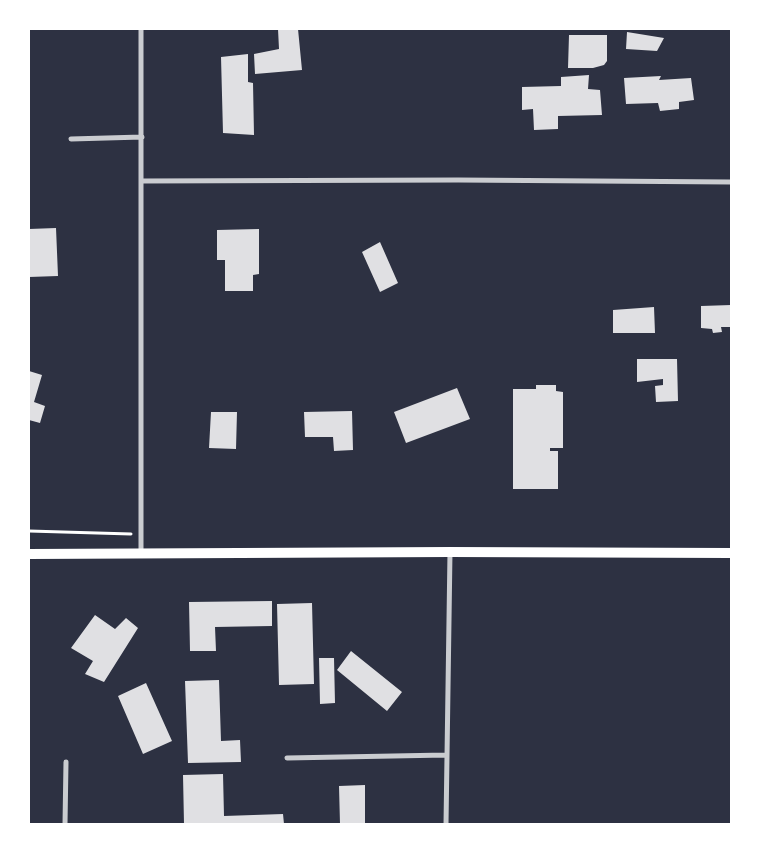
<!DOCTYPE html>
<style>
body{margin:0}
#map{position:relative;width:760px;height:853px;overflow:hidden;background:#2d3142;font-family:Rubik,sans-serif}
canvas{display:block}
.frame{position:absolute;inset:0;border:30px solid #fff;pointer-events:none}
</style>
<div id="map">
<canvas width="760" height="853"></canvas>
<div class="frame"></div>
</div>
<script>
const g = document.querySelector('canvas').getContext('2d');
g.lineJoin = 'round';
function fillPath(path, color) { g.fillStyle = color; g.fill(path, 'evenodd'); }
function strokePath(path, color, width, dash) { g.strokeStyle = color; g.lineWidth = width; g.lineCap = dash ? 'butt' : 'round'; g.setLineDash(dash || []); g.stroke(path); }
const building = new Path2D(`
 M278 29H298L302 70 255 74 254 54 279 49Z
 M627 32 664 38 657 51 626 49Z
 M569 35H607V61L604 65 593 68H568Z
 M248 54V82L253 83 254 135 223 133 221 57Z
 M589 75 588 89 600 90 602 115 558 116V129L534 130 533 109 522 110V87L561 86V77Z
 M661 76 659 80 691 78 694 100 679 102V109L660 111 658 103 626 104 624 78Z
 M56 228 58 276 29 277V229Z
 M259 229V274L253 275V291H225V260H217V230Z
 M380 242 398 283 380 292 362 252Z
 M731 305V327H721L722 332 713 333 712 329 701 328V306Z
 M654 307 655 333H613V310Z
 M637 359H677L678 401 656 402 655 386 663 385V379L637 382Z
 M29 371 42 375 34 402 45 406 40 423 29 420Z
 M536 385H556V391L563 392V448H550V451H558V489H513V389H536Z
 M457 388 470 419 406 443 394 412Z
 M352 411 353 450 334 451 333 437H305L304 412Z
 M211 412H237L236 449 209 448Z
 M272 601V626L215 627 216 651H190L189 602Z
 M312 603 314 684 279 685 277 604Z
 M95 615 115 629 126 618 138 628 104 682 85 674 93 661 71 648Z
 M351 651 402 692 387 711 337 670Z
 M319 658H334L335 703 320 704Z
 M219 680 221 741 240 740 241 762 188 763 185 681Z
 M146 683 172 741 143 754 118 696Z
 M223 774 224 816 283 814 284 824H184L183 775Z
 M365 785V824H340L339 786Z`);
const path = new Path2D(`
 M29 531 131 534`);
const minor = new Path2D(`
 M141 29V553
 M71 139 142 137
 M142 181 458 180 731 182
 M287 758 446 755
 M65 824 66 762
 M446 824 450 552`);
const secondary = new Path2D(`
 M29 554 450 552 731 553`);
fillPath(building, '#e0e0e3');
strokePath(path, '#fff', 3);
strokePath(minor, '#caccd0', 5);
strokePath(secondary, '#fff', 10);
</script>
